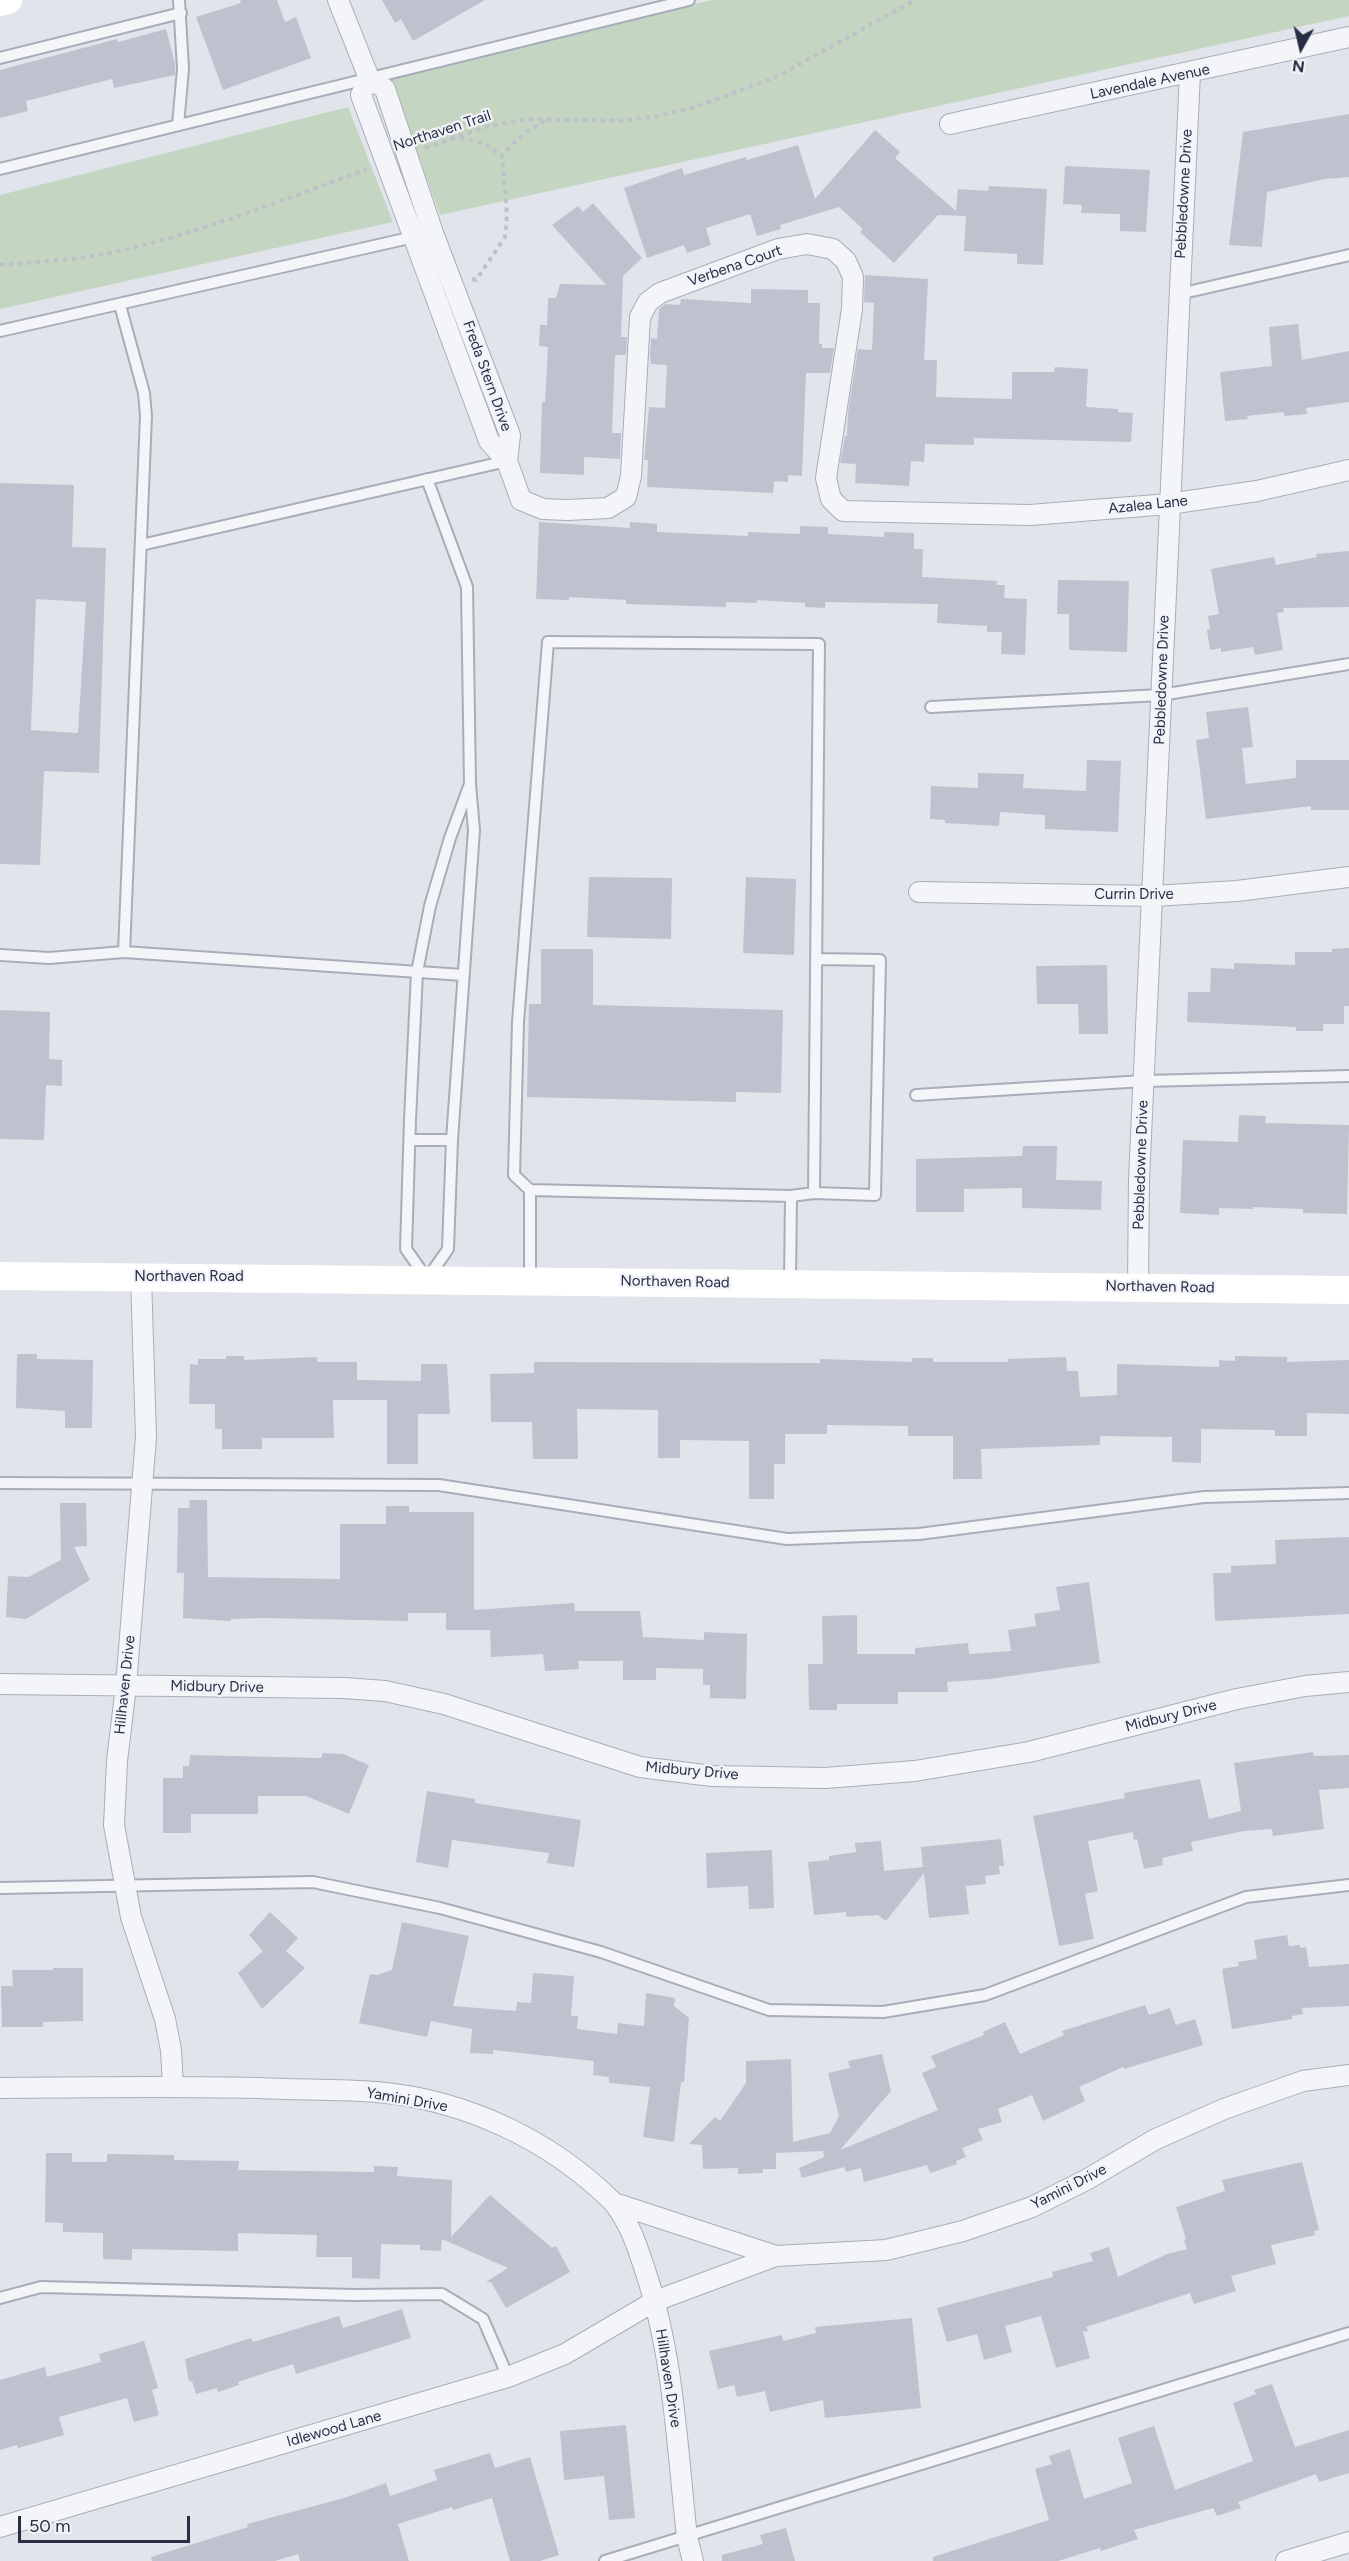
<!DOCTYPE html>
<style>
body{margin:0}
#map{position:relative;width:1349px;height:2561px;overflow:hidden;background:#e1e4eb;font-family:Figtree,sans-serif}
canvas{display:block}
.north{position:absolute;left:1271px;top:18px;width:60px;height:60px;-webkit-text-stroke:4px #f1f3f8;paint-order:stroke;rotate:188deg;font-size:16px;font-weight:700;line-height:24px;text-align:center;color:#272e45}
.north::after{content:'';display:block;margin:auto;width:21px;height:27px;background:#272e45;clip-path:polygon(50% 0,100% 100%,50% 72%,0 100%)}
.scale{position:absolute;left:18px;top:2516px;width:172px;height:27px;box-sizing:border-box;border:3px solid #272e45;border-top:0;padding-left:8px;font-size:18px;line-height:21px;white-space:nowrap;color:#272e45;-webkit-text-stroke:4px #f1f3f8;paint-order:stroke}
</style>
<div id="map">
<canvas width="1349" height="2561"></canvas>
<div class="north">N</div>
<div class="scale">50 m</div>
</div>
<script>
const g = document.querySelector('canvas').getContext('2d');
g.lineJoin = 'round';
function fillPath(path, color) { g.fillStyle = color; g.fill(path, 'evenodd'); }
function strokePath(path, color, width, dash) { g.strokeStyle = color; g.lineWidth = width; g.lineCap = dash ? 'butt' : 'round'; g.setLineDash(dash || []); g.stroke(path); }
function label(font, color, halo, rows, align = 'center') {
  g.font = font + ' Figtree,sans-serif'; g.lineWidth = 4.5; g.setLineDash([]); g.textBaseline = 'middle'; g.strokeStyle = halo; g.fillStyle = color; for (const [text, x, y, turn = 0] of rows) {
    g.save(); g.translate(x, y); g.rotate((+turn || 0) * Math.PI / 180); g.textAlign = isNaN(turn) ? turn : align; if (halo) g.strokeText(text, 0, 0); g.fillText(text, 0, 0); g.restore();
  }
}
const green = new Path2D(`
 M712 0H1349V16L440 215 390 78Z
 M348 107 393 222 0 309V195Z`);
const building = new Path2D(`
 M240 0H277L285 22 296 17 311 58 223 90 196 17 241 3Z
 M382 0H485L413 41 401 19 395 23Z
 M166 29 175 64V75L114 88 112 79 26 101 28 111 0 118V70L117 39 118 42Z
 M1349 114V177L1325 179 1267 192 1262 247 1229 245 1243 132Z
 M875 130 900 152 895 158 956 211 958 189 988 191 989 186 1047 189 1043 265 1017 264V254L964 251 966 216 938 215 894 263 860 232 863 229 839 207 780 225 781 229 757 236 750 214 706 228 711 245 687 253 684 245 647 258 624 188 682 168 684 175 746 157 747 160 798 145 815 199Z
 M1065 166 1150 170 1146 232 1120 231V214L1081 213 1082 205 1063 204Z
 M593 203 642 258 623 276 621 337H627L626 355H615L612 433H621L620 459 584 457V475L540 473 542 402H545L548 347 539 346 540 325H547L548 298H556L560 284 606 285 552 225 578 206 583 212Z
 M865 275 928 279 924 360H937L936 397 1012 399V372H1054L1055 367 1088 369 1086 407 1118 409V412L1133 413 1131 442 974 438V445L925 444 924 462 911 461 909 486 855 483 856 464 840 463 845 436H847L848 412 858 349 872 350 874 303 864 302Z
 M751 289 808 290V303H820L819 344H822V348H834L830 373H806L802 476 788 475V482L774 481 773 493 647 487 648 460H644L649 407 665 408 667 365 651 364 650 356 651 338 657 339 659 309 665 304 680 305 681 299 751 303Z
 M1298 324 1302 360 1349 351V402L1306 408 1307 414 1284 416V412L1247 416 1248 419 1225 421 1220 372 1272 366 1269 327Z
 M0 483 74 485 72 547 106 548 99 773 44 771 40 865 0 864ZM36 599 86 602 78 733 31 730Z
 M539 522 630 528V522L657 524V532L748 536V532L800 534V526L828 527V534L884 537V532L914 533V549H923L922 577 997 581V585H1005L1004 598 1027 599 1025 655 1001 654 1002 632H987V626L937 623 938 604 825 602V608L805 607V603L757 600V603L726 602V607L626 604V600L569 597V600L536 599Z
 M1349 551V607L1283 608 1284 612 1277 613 1283 650 1255 655 1253 647 1221 652V648L1210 650 1207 630 1210 629 1208 616 1219 614 1211 569 1274 557 1276 565 1317 557 1316 554Z
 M1058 580 1129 581 1127 652 1069 650V614H1057Z
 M1248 707 1253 747 1242 748 1246 784 1296 778V760H1349V810H1311V806L1206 819 1196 740 1209 738 1206 712Z
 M1087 760 1121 761 1118 832 1045 829V815L1000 812 999 826 945 823V820L930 819 931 786 978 788V773L1024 774 1023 788 1086 791Z
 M589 877 672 878 671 939 587 937Z
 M746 877 796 879 794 955 743 953Z
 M1349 948V1006H1344V1024H1323V1031H1296V1027L1187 1022 1188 992H1210L1211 968 1234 969V963L1295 965V952H1332V949Z
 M541 949H593V1005L783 1010 781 1093 736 1092V1102L527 1097 529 1004H541Z
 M1107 965 1108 1034H1079L1078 1004H1037L1036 966Z
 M0 1010 50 1012 49 1059 62 1060V1086L46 1085 44 1140 0 1139Z
 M1239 1115 1266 1116 1265 1123 1349 1125 1347 1214 1303 1213V1209L1253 1207V1209L1219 1208V1215L1180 1213 1183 1140 1238 1142Z
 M1023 1146H1057L1056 1180 1102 1181 1101 1210 1022 1208V1188L964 1189V1212H916V1159L1022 1156Z
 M17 1354H37V1359L93 1360 92 1428H65V1411L16 1408Z
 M226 1356H244V1360L317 1357V1362H357V1380L421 1381V1364H447L450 1414H418V1464H387V1400H333L334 1438H262V1449H222V1429H215V1404H189L190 1364 198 1365V1359H226Z
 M1235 1356 1287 1357V1362L1349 1360V1414L1307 1413V1436H1275V1430L1201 1429V1463L1172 1462V1437L1100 1436V1445L981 1449 982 1479H953V1436H908V1426L827 1425V1434H785V1464H774V1499H749V1441L680 1440V1458H658V1410L577 1409 578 1459H533L532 1422H491L490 1374 534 1373V1362L803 1363H820V1359L912 1362V1358H933V1362H1008V1359L1066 1357 1067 1371H1078L1080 1397 1117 1395V1364L1219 1367V1360L1235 1361Z
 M190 1500H207L208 1577 340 1579V1524H386V1506H409V1512H474V1610L574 1603 575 1611H640L643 1637 704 1640V1632L747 1634 746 1699 710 1698V1685H703V1669L656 1668V1680H623V1661H578L579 1669 545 1671 543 1654 491 1657 490 1630H446V1613H408V1621L263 1618 231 1619V1621L183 1618 184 1573H177L178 1508H189Z
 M60 1503H86L87 1546 74 1547 90 1580 26 1619 6 1617 8 1576 28 1577 61 1560Z
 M1349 1537V1614L1215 1621 1213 1573H1231V1566L1276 1564 1275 1540Z
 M1089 1582 1100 1663 990 1679 947 1682 948 1692H898V1704H837V1710H809L808 1664H823L822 1616 857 1615V1654H915V1648L968 1643 969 1654 1011 1651 1008 1630 1036 1626 1034 1614 1060 1610 1056 1587Z
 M1313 1752 1314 1756 1349 1755V1788L1319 1790 1324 1829 1273 1836 1272 1829 1244 1831 1191 1842 1193 1851 1162 1858 1163 1865 1144 1869 1137 1839 1134 1840 1133 1832 1088 1841 1098 1891 1085 1894 1094 1939 1059 1946 1033 1816 1125 1798 1124 1793 1200 1779 1209 1819 1241 1811 1234 1763Z
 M323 1753 343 1754 369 1765 349 1814 306 1796H258V1814H191V1833H163V1778H183V1766H189L190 1755 321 1758Z
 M427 1791 475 1799V1803L581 1820 574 1867 547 1863 549 1853 452 1840 448 1868 416 1862Z
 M1001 1839 1004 1866H999L1000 1874 985 1876 986 1884 966 1886 969 1914 929 1918 924 1873 886 1921 878 1915 847 1917 846 1912 814 1915 808 1862 829 1860V1856L856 1852 855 1843 881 1841 884 1871 923 1867 921 1847Z
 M772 1850 774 1908 749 1909 748 1886 707 1888 706 1853Z
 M270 1912 298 1938 286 1951 305 1968 262 2009 238 1973 263 1951 249 1935Z
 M402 1922 469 1936 453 2006 516 2011 517 2002 531 2003 533 1973 574 1976 571 2016H578L577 2029 617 2034 618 2023 644 2026 646 1993 675 1998 674 2006 689 2018 684 2082H681L674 2142 643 2137 650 2087 609 2083V2077L593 2075 594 2061 493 2050V2054L470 2053 472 2029 431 2021 427 2037 359 2023 370 1974 377 1975 392 1970Z
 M1287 1935 1289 1946 1300 1945V1948L1306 1947 1309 1967 1349 1964V2006L1302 2008 1303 2014 1292 2016V2019L1232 2029 1222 1969 1239 1966 1238 1962 1257 1959 1254 1940Z
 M53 1968H83V2021L43 2022V2027H2L1 1986H13L12 1970H53Z
 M1145 2005 1149 2015 1170 2008 1176 2025 1195 2019 1203 2045 1124 2069 1123 2067 1079 2087 1085 2101 1043 2121 1032 2095 998 2109 1002 2122 978 2129 983 2140 962 2148 966 2157 956 2161 957 2164 930 2173 927 2165 864 2182 861 2168 846 2172 844 2167 802 2178 799 2168 824 2157 823 2151 776 2153V2169H763V2173L738 2174V2168L703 2169 702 2145 689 2144 715 2117 720 2121 746 2083V2061L791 2059 793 2142 830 2133 839 2116 828 2073 850 2068 848 2061 882 2054 891 2091 840 2150 938 2110 922 2073 936 2067 931 2056 984 2035 983 2032 1005 2022 1020 2054 1064 2035 1062 2031Z
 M46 2153H72V2162H107V2154L174 2155V2160L239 2161 238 2170 374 2172V2166L398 2167 397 2176 452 2180 451 2237 490 2195 552 2248 556 2246 570 2272 506 2308 491 2282H486L508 2268 442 2239 441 2251 420 2250V2245L381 2244 380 2279 352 2278V2257H316L317 2235 238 2233V2251L132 2249V2260L103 2259V2233L63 2232V2223L45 2222Z
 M1302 2162 1319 2230 1314 2231 1315 2235 1271 2245 1276 2264 1231 2276 1236 2291 1194 2304 1190 2293 1086 2327 1088 2331 1083 2332 1090 2358 1056 2368 1041 2316 1005 2326 1012 2352 984 2360 977 2334 947 2342 937 2308 1053 2277 1052 2272 1093 2261 1090 2253 1109 2247 1118 2277 1167 2254 1187 2249 1184 2240 1186 2239 1176 2207 1225 2191 1222 2180Z
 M402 2309 411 2338 296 2374 293 2364 238 2382 239 2385 218 2392 217 2388 196 2394 192 2381 189 2382 185 2359 251 2338 253 2342 339 2316 343 2328Z
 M912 2318 921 2408 825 2418 823 2400 770 2412 765 2391 737 2397 734 2385 718 2389 709 2351 782 2335 783 2341 816 2333 815 2327Z
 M144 2341 158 2388 152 2390 159 2415 134 2422 127 2398 59 2417 64 2435 18 2448 17 2445 0 2450V2380L45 2367 47 2377 101 2362 99 2354Z
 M1272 2384 1295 2447 1349 2430V2473L1319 2482 1316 2474 1238 2502 1241 2508 1217 2516 1213 2508 1134 2530 1138 2539 1101 2551 1100 2548 1058 2561H933V2557L1049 2520 1035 2469 1052 2464 1049 2456 1070 2449 1084 2499 1132 2483 1118 2438 1154 2426 1175 2490 1253 2461 1233 2403 1256 2394 1254 2390Z
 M626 2425 635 2518 609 2520 604 2476 564 2480 560 2431Z
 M490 2453 495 2468 530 2457 559 2555 540 2561H510L492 2498 453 2510 452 2507 398 2524 409 2561H300L298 2554 275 2561H152L151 2557 248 2527 247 2524 344 2498 386 2483 390 2496 437 2480 434 2470Z
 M786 2528 795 2561H722V2555L763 2544 760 2535Z`);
const path = new Path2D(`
 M460 137 485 144 502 156
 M425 148 486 127 527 119 618 121 658 116 698 106 776 77 915 0
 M0 265C36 262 74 260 110 253 198 234 283 200 367 169
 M472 279 476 280 505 237 507 214 502 156C515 140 528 129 547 120`);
const lane = new Path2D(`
 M0 58 181 13
 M178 125 183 69 179 0
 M0 169 689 0
 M1179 294 1349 255
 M120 305 144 393 146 416 124 952
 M0 331 418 236
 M427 479 467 587 470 784 474 830 452 1140 448 1249 427 1279 406 1249 410 1120 417 972 430 906 450 838 470 784
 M141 545 507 461
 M931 707 1161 695 1349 664
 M0 955 49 958 124 952 463 975
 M916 1095 1144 1081 1349 1076
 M410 1140H452
 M530 1190 514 1175 518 1022 548 642 819 644 814 1193 875 1195 880 960 817 959
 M791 1196 814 1193
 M530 1279V1190L791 1196 790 1283
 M0 1483 439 1485 787 1539 919 1534 1204 1497 1349 1493
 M0 1888 313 1882 440 1908 601 1952 769 2010 883 2012 985 1995 1246 1897 1349 1885
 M0 2298 41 2287 354 2295 442 2294 483 2319 508 2377
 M605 2561 1349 2333`);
const street = new Path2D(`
 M338 0 369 78 385 89 433 233 510 435 507 461
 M369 78 361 95 489 441 507 461 521 500 543 509 567 510 608 508 626 497 631 476 640 317 648 302 660 293 778 249 807 244 833 249 846 261 853 277 852 309 826 478 831 499 843 511 1030 515 1169 504 1257 491 1349 470
 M950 124 1349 37
 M919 892 1153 896 1237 891 1349 877
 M141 1277 146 1437 126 1686 117 1761 114 1825 131 1917 165 2019 171 2050 173 2086
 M1138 1286 1139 1179 1190 73
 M0 1684 344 1688 385 1691 444 1704 640 1767 712 1776 825 1778 915 1771 1029 1752 1237 1699 1305 1686 1349 1682
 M0 2088C86 2087 172 2086 259 2088 298 2090 338 2089 377 2092 466 2100 551 2140 614 2203L776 2256
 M614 2203C631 2226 636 2243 645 2270 674 2356 677 2447 687 2537L693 2561
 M0 2527 508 2377 565 2354 655 2301 776 2256 886 2250 963 2231 1032 2207 1086 2180 1156 2139 1224 2109 1303 2081 1349 2075
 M1286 2561 1349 2542`);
const secondary = new Path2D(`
 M0 2 8 0
 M0 1276 1349 1290`);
const streetNames = [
 ["Lavendale Avenue",1150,82,-12],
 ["Northaven Trail",442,131,-18],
 ["Pebbledowne Drive",1184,194,-87],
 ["Verbena Court",735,266,-19],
 ["Freda Stern Drive",487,376,70],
 ["Azalea Lane",1148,505,-6],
 ["Pebbledowne Drive",1162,680,-88],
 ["Currin Drive",1134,895],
 ["Pebbledowne Drive",1141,1165,-88],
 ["Northaven Road",189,1277],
 ["Northaven Road",675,1282,1],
 ["Northaven Road",1160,1287,1],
 ["Hillhaven Drive",125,1685,-84],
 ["Midbury Drive",217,1687,1],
 ["Midbury Drive",1171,1716,-14],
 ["Midbury Drive",692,1771,5],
 ["Yamini Drive",407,2100,10],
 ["Yamini Drive",1069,2187,-27],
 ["Hillhaven Drive",668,2378,81],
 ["Idlewood Lane",334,2429,-16]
];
fillPath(green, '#c4d6c1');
fillPath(building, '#bdc2ce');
strokePath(lane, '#a9adb9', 14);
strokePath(street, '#a9adb9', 22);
strokePath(path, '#bfc1ca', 4, [4.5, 4.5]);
strokePath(lane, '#f4f5f9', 10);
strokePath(street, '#f4f5f9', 20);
strokePath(secondary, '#fff', 28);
label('15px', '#272e45', '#f1f3f8', streetNames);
</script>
